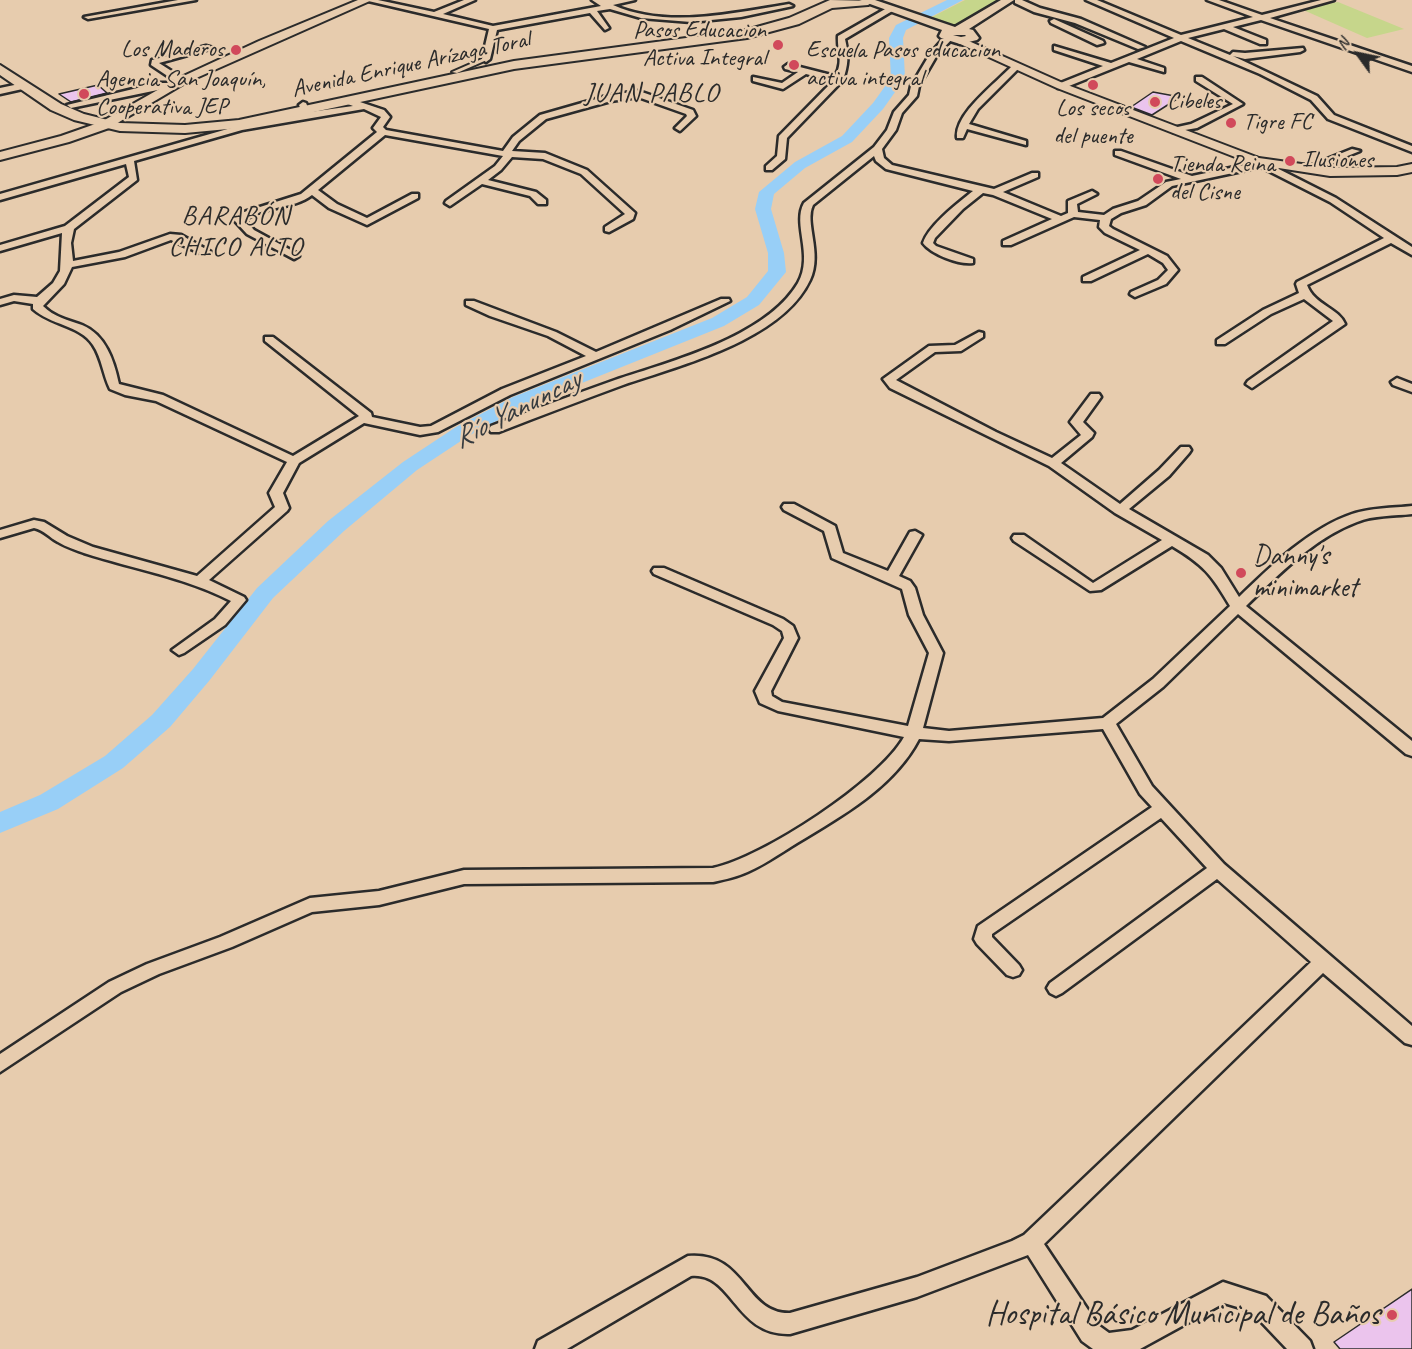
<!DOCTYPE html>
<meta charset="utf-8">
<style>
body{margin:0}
#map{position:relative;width:1412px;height:1349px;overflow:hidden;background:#e7ccae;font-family:Caveat,sans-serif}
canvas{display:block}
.north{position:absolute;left:1328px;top:24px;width:60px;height:60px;-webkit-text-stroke:4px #e7ccae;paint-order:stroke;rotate:303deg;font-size:16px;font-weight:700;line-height:24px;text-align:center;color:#2b2b2b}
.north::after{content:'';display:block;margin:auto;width:21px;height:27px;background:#2b2b2b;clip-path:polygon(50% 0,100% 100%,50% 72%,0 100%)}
</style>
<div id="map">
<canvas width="1412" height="1349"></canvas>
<div class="north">N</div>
</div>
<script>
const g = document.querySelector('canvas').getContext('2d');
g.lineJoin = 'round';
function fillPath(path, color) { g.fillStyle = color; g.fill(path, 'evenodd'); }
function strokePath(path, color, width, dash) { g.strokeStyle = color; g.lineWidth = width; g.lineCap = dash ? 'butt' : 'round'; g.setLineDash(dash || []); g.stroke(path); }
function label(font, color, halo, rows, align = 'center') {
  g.font = font + ' Caveat,sans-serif'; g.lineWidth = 4.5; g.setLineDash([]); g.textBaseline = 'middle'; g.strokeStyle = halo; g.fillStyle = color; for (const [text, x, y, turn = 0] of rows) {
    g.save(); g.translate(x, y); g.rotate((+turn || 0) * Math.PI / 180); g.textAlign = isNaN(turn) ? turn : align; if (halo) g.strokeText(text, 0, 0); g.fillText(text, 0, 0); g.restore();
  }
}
const green = new Path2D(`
 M965 0H1006L989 6 960 27 930 18Z
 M1338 2 1404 29 1367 38 1301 9Z`);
const river = new Path2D(`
 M947 0H963L906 30 903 38 905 78 883 109 852 142 805 168 774 194 771 209 784 253 786 272 759 305 724 326 527 405 470 435 417 470 344 531 273 598 209 681 170 727 123 768 58 809 0 833V812L40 795 105 756 152 715 193 669 257 588 328 521 403 462 456 427 513 397 712 318 747 297 768 271V253L755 209 759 192 795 162 842 136 873 103 891 78 889 38 896 25Z`);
const building = new Path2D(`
 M98 85 107 93 71 102 59 94Z
 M1153 92 1180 97 1152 115 1131 107Z
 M1412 1289V1349H1340L1334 1342Z`);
const pedestrian = new Path2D(`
 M484 58 489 59 457 73 452 72Z`);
const minor = new Path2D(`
 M178 0H196L88 19 84 17Z
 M364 0H378L434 12 464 0H475L443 14 493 26 601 6 592 0H635L613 5C667 29 733 13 789 4L793 6 741 17 691 22 641 18 610 9 597 11 609 28 605 30 590 13 497 30 490 59 486 62 482 59 489 29Z
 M1015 0H1022L1040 8 1081 19 1145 47 1138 49 1075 23 1034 12 1015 3Z
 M1086 0H1097L1181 35 1253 17 1207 0H1219L1262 15 1321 0H1334L1270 18 1412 66V72L1261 20 1233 27 1266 40V44H1260L1224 29 1188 38 1230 55 1233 52 1245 53 1303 48 1304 50 1300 52 1245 59 1233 56 1317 96 1334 115 1412 146V152L1328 119 1311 100 1260 74 1181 41 1137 59 1164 68V72L1129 62 1064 88H1058V84L1103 66 1054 50V46L1111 63 1174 38Z
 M887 8 894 10 845 39C849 56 848 65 843 80L787 138 785 159 772 170H766V166L777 156 779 136 833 81 806 74 783 89 753 81V77L782 83 798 72 785 69 784 67 788 64 835 76C844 62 837 51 838 36Z
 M1054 19 1103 41 1104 43 1097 45 1051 23 1050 21Z
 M945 37 952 39 937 55 919 86 917 96 902 113 896 130 882 149 884 158 892 165 994 189 1032 173H1038V177L1003 192 1061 216 1068 213V201L1092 191 1097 194 1077 204 1078 212 1104 215 1113 209 1138 201 1166 182 1181 179 1115 155V151H1121L1192 176 1254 163V159L1257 158 1336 198 1412 247V255L1391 243 1307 285C1314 305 1339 308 1345 324L1252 388 1246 384 1248 381 1333 321 1304 299 1271 314 1225 344H1217V340L1263 310 1299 293 1296 284 1297 282 1384 238 1330 202 1261 167 1172 186 1146 205 1121 213 1111 219 1109 226 1113 229 1167 256 1178 270 1166 284 1135 297 1130 294 1131 292 1158 280 1168 270 1163 263 1148 254 1091 281H1083V277L1140 250 1105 233 1099 227 1100 220 1074 217 1011 245H1003V241L1052 219 993 195 983 193 963 209 935 238 933 243 936 246 973 259V263C959 265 931 254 923 243 929 225 958 203 973 191L886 169 876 161 874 156 813 205C804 223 823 253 810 280 782 340 681 365 623 385 582 400 540 416 499 432H491L489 429 491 426C532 410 573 395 615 380 672 361 766 337 798 283 814 255 792 224 804 203L874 147 887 130 894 112 909 95 911 86 930 54Z
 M206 46 213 48 159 63 184 79V83H178L151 65 152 60Z
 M1013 65 1020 67 978 109 969 124 1026 141V145L967 129 963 138H957C954 114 996 83 1013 65Z
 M1196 77H1202L1243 104 1197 128 1173 132V128L1191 124 1233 104 1196 81Z
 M24 83 28 86 27 88 0 94V88Z
 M158 83H173L177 86 71 108 67 105Z
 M639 91 693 110 696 116 680 131 675 128 687 116 686 114 638 97 611 101 546 119 519 141 512 151 545 153 587 170 635 213 633 219 609 232 605 231V227L625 214 581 174 543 159 512 157 501 170 488 180 536 192 546 200V204H538L530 196 482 184 450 206 445 203 446 201 495 166 503 156 385 135 318 190 337 204 367 218 412 194H418V198L367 225 329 208 312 195C293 210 264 205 245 220L254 230 298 254 299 256 294 259 247 234 234 220 241 213 301 194 377 132 373 128 381 117 364 109 242 130 134 161 137 180 74 229 71 243 73 261 119 252 170 234 181 235 211 252 202 254 171 240 125 257 72 267 64 284 43 306C54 317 68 320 82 325 106 335 114 361 119 384L163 395 293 456 359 416 265 341V337H273L371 413 372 417 420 427 431 426 502 389 586 356 548 336 490 316 466 305V301H474L556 332 596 352 721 299H729L730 301 670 330 510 395 438 432 420 435 364 423 299 463 283 493 289 508 287 511 209 580 244 597 246 600 225 625 184 653 179 655 172 650 215 619 231 601C184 577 134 569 84 553 76 550 66 547 58 542 50 538 44 530 34 528L0 538V530L34 520 44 522 67 536 93 547 197 576 275 507 269 493 287 462 156 401 125 395 110 389C103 375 102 358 93 345 80 325 50 325 33 309V304L14 301 0 305V299L14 295 37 297 53 283 60 271 62 233 0 251V245L65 226 129 177 126 164 0 200V194L238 126 302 113 299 105 303 102 306 103 310 112 353 106 345 103V99L348 98 384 110 390 117 383 127 386 130 503 151 513 137 540 115 610 95Z
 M1352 149 1360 151 1310 171 1302 169Z
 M979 332 983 333V337L961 351 935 352 896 380 996 432 1052 458 1081 435 1070 422 1091 394H1099L1101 397 1083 422 1094 433 1092 437 1061 463 1120 504 1159 470 1181 447H1189L1191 450 1189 453 1169 476 1129 509 1208 555 1221 568 1239 597C1270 567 1310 528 1352 514 1370 508 1393 508 1412 506V514C1395 516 1373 515 1357 522 1314 538 1278 575 1246 606L1412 741V756L1406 754 1238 614 1163 687 1116 724 1152 786 1224 864 1412 1026V1045L1405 1043 1323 973 1044 1244 1098 1325 1109 1333 1132 1330 1223 1282 1266 1296 1310 1341 1313 1349H1287L1251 1311 1224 1303 1140 1349H1093L1082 1341 1028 1255 917 1297 790 1334C735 1336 733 1272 691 1276L567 1349H535L538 1341 688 1256C746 1251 744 1314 790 1313L917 1277 1012 1241 1024 1235 1311 962 1217 879 1062 993 1056 996 1050 993 1047 988 1050 983 1207 868 1161 818 992 934V937L1019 965 1022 970 1019 975 1013 977 1007 975 977 944 974 939 978 926 1152 807 1140 794 1103 729 949 741 919 739C894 787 842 816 797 843 779 854 760 868 740 875 732 878 722 880 713 882L464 884 379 905 312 912 232 947 159 974 121 992 0 1072V1054L109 982 147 964 220 937 310 898 379 891 464 870 713 868C762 858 880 781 904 737L778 711 760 703 755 691 784 638 782 631 773 625 654 574 652 571 654 568H664L783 619 793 626 798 638 771 691 772 696 782 702 908 726 929 653 909 615 902 589 832 558 824 531 784 510 782 507 784 504H794L835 526 843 553 888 571 910 532 915 531 922 535 899 576 910 581 915 588 923 615 943 653 923 728 949 731 1103 718 1153 679 1230 606C1211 574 1204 565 1172 546L1101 590 1090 591 1014 541 1012 538 1014 535H1024L1093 583 1162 540 1115 513 1049 466 890 388 883 379 929 346 955 345Z
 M1397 378 1412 384V392L1393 385 1391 382Z`);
const tertiary = new Path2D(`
 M358 0H372L185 83 109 128 69 142 0 160V152L61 136 101 122 177 79 259 41Z
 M962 38 1065 84 1259 158 1330 168 1397 167 1412 164V172L1397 175 1330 176 1253 164 1057 88 958 43 957 41Z`);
const secondary = new Path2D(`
 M859 0H875L955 27 1001 0H1014L969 29 973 30 979 38 977 40 960 44 941 38 939 36 942 30ZM953 35H965L966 36 961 37Z`);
const primary = new Path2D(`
 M830 0 874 1 868 5 832 8 799 24 747 38 514 69 239 128 185 133 120 131 74 120 51 110 0 75V65L61 104 84 114 120 123 185 125 239 120 514 61 746 30 789 18Z`);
const markers = [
 [778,45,6,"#d1495b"],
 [236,50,6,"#d1495b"],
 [794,65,6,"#d1495b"],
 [1093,85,6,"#d1495b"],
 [84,94,6,"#d1495b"],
 [1155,102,6,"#d1495b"],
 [1231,123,6,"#d1495b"],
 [1290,161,6,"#d1495b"],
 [1158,179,6,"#d1495b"],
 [1241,573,6,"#d1495b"],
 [1392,1315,6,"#d1495b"]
];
const farPoinames = [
 ["Pasos Educacion",766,31,"right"],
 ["Activa Integral",766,59,"right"],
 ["Los Maderos",224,50,"right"],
 ["Escuela Pasos educacion",806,51],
 ["activa integral",806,79],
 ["Agencia San Joaquín,",96,80],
 ["Cooperativa JEP",96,108],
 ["Cibeles",1167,102],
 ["Los secos",1093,109,"center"],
 ["del puente",1093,137,"center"],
 ["Tigre FC",1243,123],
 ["Ilusiones",1302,161],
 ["Tienda Reina",1170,165],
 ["del Cisne",1170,193]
];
const farStreetnames = [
 ["Avenida Enrique Arízaga Toral",411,65,-12]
];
const farQuarternames = [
 ["JUAN PABLO",652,94],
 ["BARABÓN",236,217],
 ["CHICO ALTO",236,248]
];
const poiNames = [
 ["Danny's",1253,557],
 ["minimarket",1253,589]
];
const waterNames = [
 ["Río Yanuncay",517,410,-27]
];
const nearPoinames = [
 ["Hospital Básico Municipal de Baños",1380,1315]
];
fillPath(green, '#c6d68b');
fillPath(river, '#98cff7');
fillPath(building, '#ebc4ed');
strokePath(building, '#2b2b2b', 1.5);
strokePath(pedestrian, '#2b2b2b', 4);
strokePath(minor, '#2b2b2b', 5);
strokePath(tertiary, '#2b2b2b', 4);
strokePath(secondary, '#2b2b2b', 5);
strokePath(primary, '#2b2b2b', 4);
fillPath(pedestrian, '#e7ccae');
fillPath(minor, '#e7ccae');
fillPath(tertiary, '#e7ccae');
fillPath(secondary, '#e7ccae');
fillPath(primary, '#e7ccae');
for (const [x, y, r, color] of markers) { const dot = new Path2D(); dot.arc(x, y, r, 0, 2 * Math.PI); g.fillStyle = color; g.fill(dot); strokePath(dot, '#e7ccae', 2); }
label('24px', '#2b2b2b', '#e7ccae', farPoinames, 'left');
label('24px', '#2b2b2b', '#e7ccae', farStreetnames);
g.letterSpacing = '1.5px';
label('27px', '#2b2b2b', '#e7ccae', farQuarternames);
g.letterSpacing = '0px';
label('28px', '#2b2b2b', '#e7ccae', poiNames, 'left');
label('italic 30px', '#363b3f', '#e7ccae', waterNames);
label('33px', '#2b2b2b', '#e7ccae', nearPoinames, 'right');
</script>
